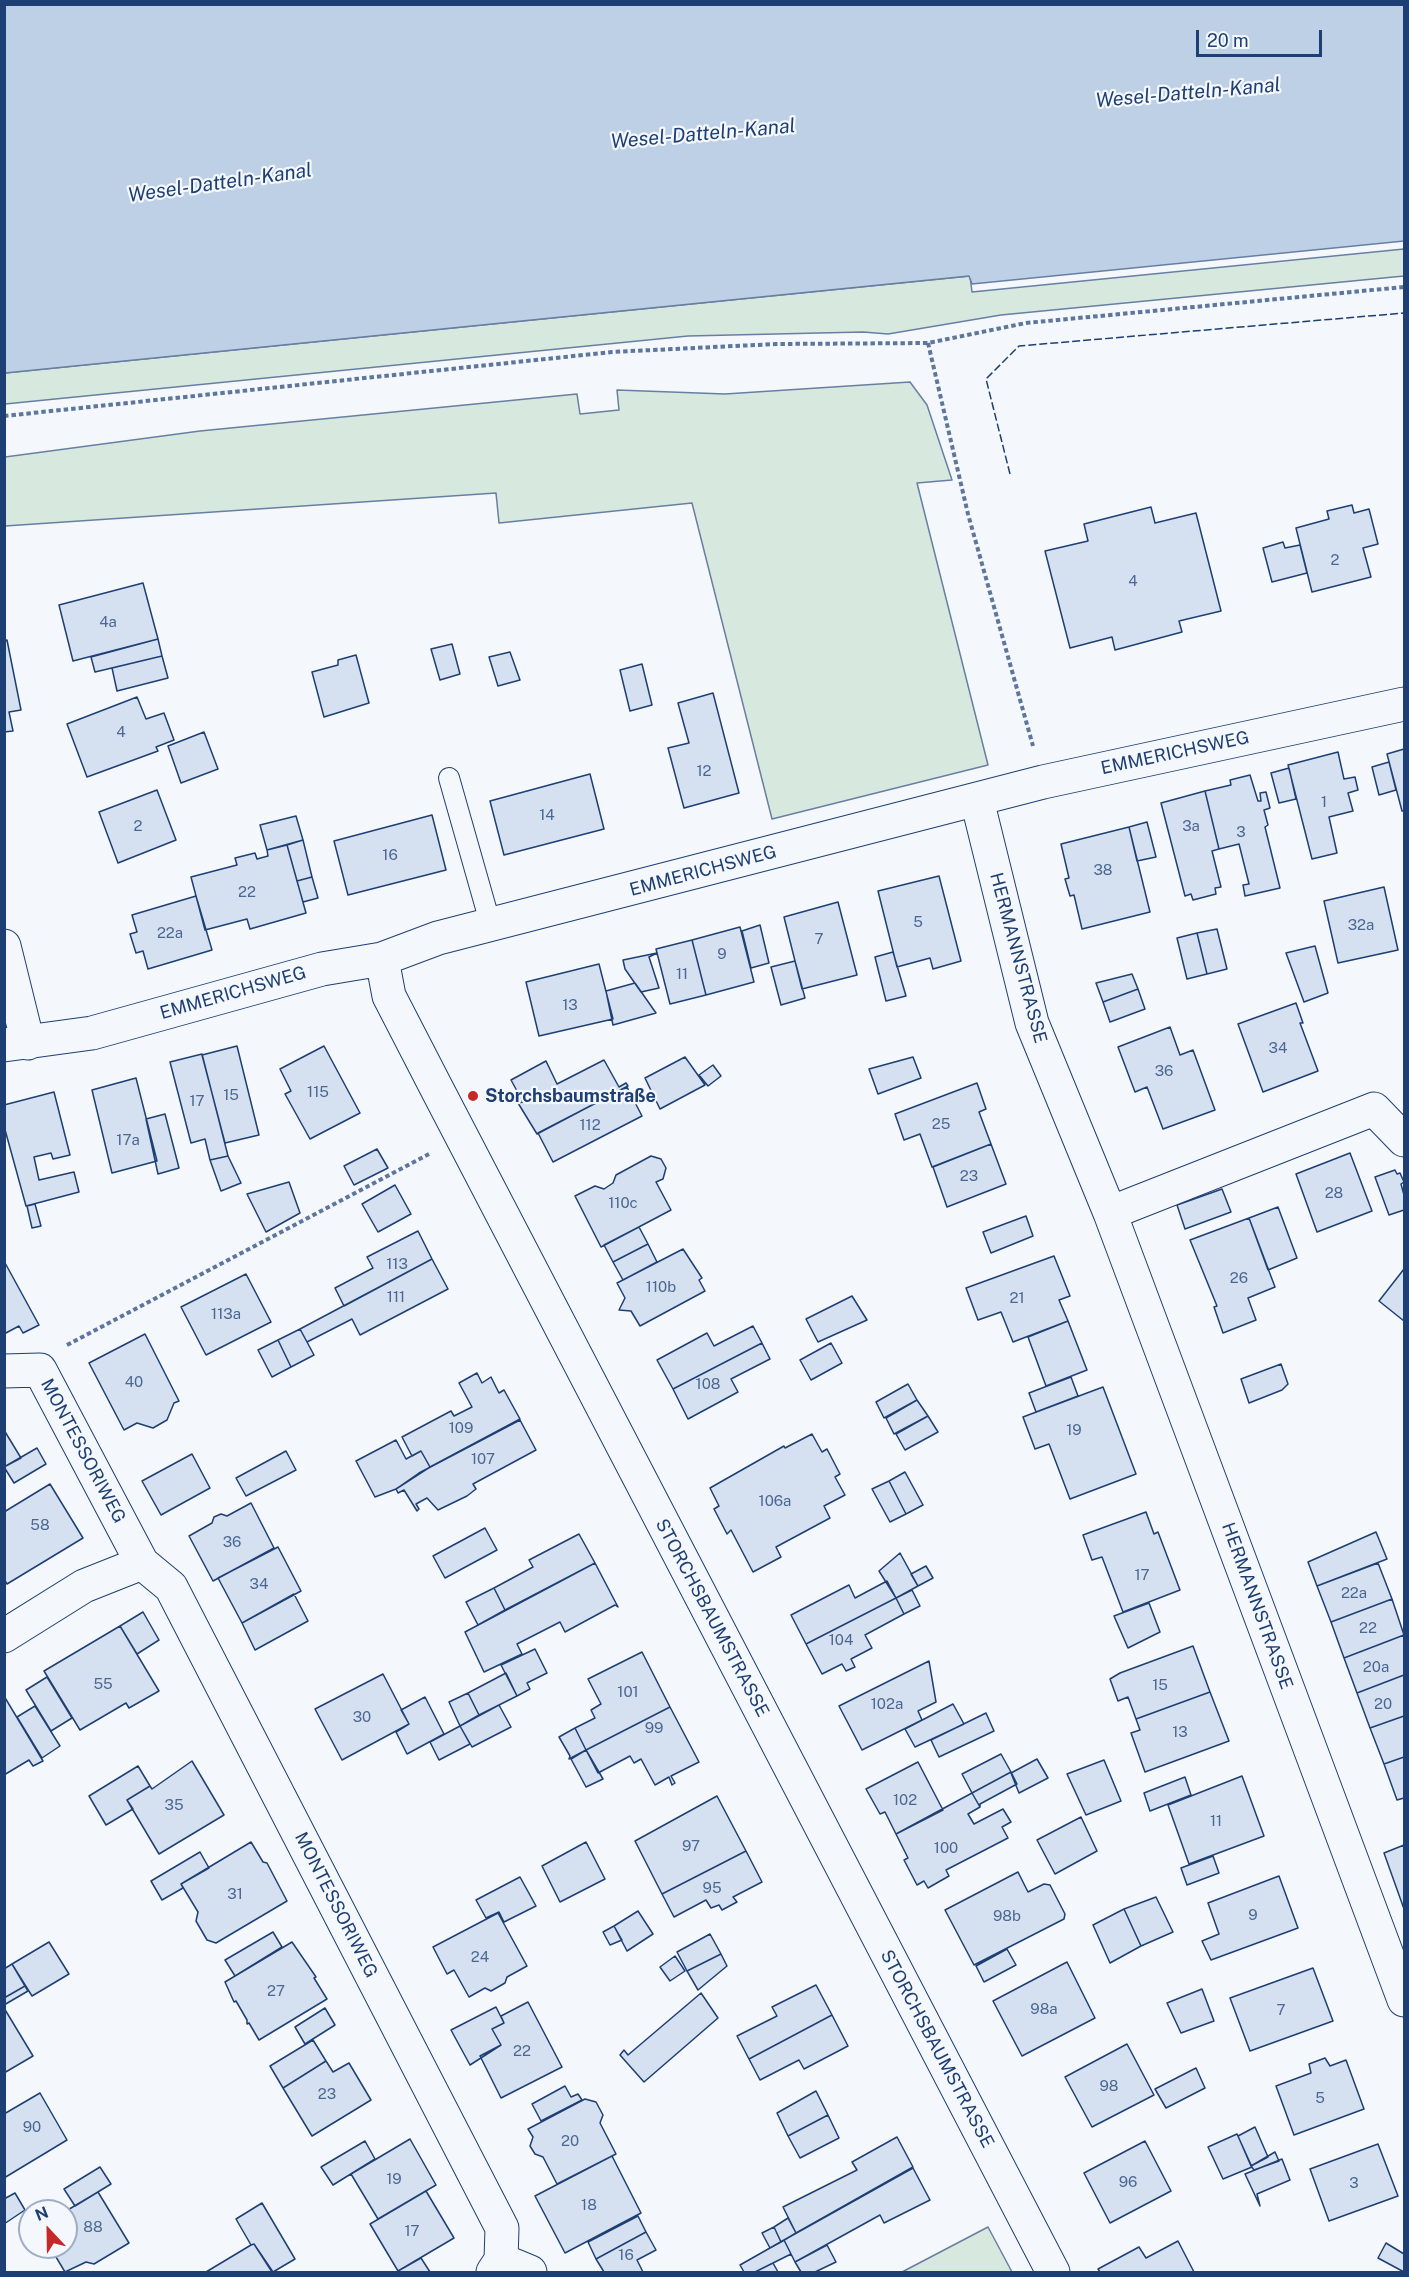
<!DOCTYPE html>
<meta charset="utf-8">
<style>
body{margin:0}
#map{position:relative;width:1409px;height:2277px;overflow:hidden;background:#f4f7fb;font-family:"Public Sans",sans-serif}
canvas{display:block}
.frame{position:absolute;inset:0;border:6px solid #1d3f73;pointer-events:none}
.north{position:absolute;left:18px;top:2199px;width:60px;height:60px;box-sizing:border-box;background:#f4f7fb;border:2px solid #9eadc5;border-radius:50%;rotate:338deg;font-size:16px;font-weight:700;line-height:24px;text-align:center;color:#1d3f73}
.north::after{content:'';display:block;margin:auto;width:21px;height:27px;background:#c62828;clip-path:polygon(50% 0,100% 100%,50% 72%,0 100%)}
.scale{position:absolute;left:1196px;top:30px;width:126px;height:27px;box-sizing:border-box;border:3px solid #1d3f73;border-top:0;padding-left:8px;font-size:18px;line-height:21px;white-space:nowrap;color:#1d3f73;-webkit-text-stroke:4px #f4f7fb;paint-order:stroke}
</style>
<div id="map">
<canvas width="1409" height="2277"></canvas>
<div class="frame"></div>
<div class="north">N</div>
<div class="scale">20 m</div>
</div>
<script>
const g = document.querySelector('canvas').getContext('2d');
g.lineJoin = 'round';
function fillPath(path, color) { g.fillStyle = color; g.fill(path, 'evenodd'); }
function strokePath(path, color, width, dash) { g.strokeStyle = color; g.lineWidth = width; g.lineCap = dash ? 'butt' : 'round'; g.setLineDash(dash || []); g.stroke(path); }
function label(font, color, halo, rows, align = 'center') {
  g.font = font + ' "Public Sans",sans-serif'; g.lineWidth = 4.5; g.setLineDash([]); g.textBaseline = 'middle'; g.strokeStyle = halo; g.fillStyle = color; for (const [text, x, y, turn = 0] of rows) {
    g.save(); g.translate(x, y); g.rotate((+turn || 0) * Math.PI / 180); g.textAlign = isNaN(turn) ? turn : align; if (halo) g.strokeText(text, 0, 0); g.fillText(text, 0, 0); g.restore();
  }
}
const green = new Path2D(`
 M1404 249V276L1001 315 888 334 863 332 688 336 5 404V373L970 276 972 292Z
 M910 382 927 405 952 480 917 483 988 765 772 819 692 503 499 523 496 493 5 526V457L200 431 577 394 580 414 619 410 617 390 725 394Z
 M988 2227 1012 2272H902Z`);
const water = new Path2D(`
 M5 4 1404 5V241L972 284 969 276 5 373Z`);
const building = new Path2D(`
 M1352 505 1354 513 1369 509 1378 544 1363 548 1371 577 1312 592 1296 528 1329 519 1327 511Z
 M1151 507 1155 523 1196 513 1221 611 1179 621 1182 632 1115 650 1112 637 1070 648 1045 551 1088 541 1084 524Z
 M1283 542 1285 548 1300 545 1307 573 1272 582 1263 548Z
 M143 583 158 639 73 661 59 605Z
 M158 639 162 656 95 672 91 657Z
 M7 640 21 710 9 712 13 731 4 732V641Z
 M452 644 460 674 440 680 431 649Z
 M510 652 520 680 498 686 489 657Z
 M356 655 369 703 324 717 312 672 338 665V660Z
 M162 656 168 678 117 691 112 668Z
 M642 664 652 705 630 711 620 670Z
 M713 693 739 793 684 808 668 748 689 743 678 703Z
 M137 697 146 719 164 713 174 740 156 747 158 751 87 777 67 724Z
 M204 732 218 769 181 783 168 746Z
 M1404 749V811H1402L1387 754Z
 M1338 752 1344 779 1355 777 1358 790 1348 793 1353 811 1329 817 1337 853 1312 859 1288 765Z
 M1389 762 1396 790 1379 795 1372 767Z
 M1289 768 1296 799 1279 803 1271 773Z
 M590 774 604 829 504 855 490 801Z
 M1250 775 1258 801H1261L1260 793 1266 792 1270 808 1264 810 1268 825 1265 827 1280 888 1245 896 1243 885 1249 884 1239 844 1219 849 1205 791 1231 785 1230 780Z
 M157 790 176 840 118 863 99 812Z
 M1205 791 1219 849 1212 851 1221 887 1215 888 1216 894 1193 900 1191 894 1185 896 1161 803Z
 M432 815 446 870 348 895 334 841Z
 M296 816 303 840 267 850 260 825Z
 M1147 822 1156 857 1137 861 1129 827Z
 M1129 827 1150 912 1082 929 1074 895 1070 896 1065 879 1069 878 1061 844Z
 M303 840 312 877 297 881 287 845Z
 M287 845 306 913 250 929 247 919 205 930 191 877 237 865 235 858 255 853 257 859 268 856 267 850Z
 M939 876 961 961 933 969 930 958 897 967 878 891Z
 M312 877 318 898 303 902 297 881Z
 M1384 887 1398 950 1338 963 1324 901Z
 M196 896 212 950 148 969 143 951 136 953 130 934 137 932 132 915Z
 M838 902 857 975 802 989 784 917Z
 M760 925 769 963 751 968 742 931Z
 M740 927 754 982 706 995 692 940Z
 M1217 929 1227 969 1207 974 1197 933Z
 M1197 933 1207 974 1187 979 1177 938Z
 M692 940 706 995 670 1004 656 949Z
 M1315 946 1328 993 1304 1002 1286 953Z
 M893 952 906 996 886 1001 875 957Z
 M657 953 649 957 659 988 641 992 625 969 623 960Z
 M795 961 805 998 781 1005 771 967Z
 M599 964 613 1019 539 1036 526 982Z
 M1132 974 1138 989 1103 1002 1096 983Z
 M635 983 656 1013 613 1025 606 991Z
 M1138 989 1145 1009 1110 1022 1103 1002Z
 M1296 1003 1303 1023H1300L1318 1071 1263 1092 1238 1024Z
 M1170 1027 1180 1055 1193 1050 1215 1110 1163 1129 1147 1087 1135 1092 1118 1047Z
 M237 1046 259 1135 225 1143 202 1055Z
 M324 1046 360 1113 310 1139 285 1094 291 1091 280 1069Z
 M202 1054 228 1156 210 1160 205 1139 191 1143 170 1062Z
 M685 1057 705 1085 660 1109 645 1078Z
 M913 1057 921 1078 878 1094 869 1069Z
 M604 1060 619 1087 626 1083 628 1086 537 1134 518 1103 523 1102 511 1080 546 1061 557 1084Z
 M713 1065 721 1076 708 1086 699 1075Z
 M136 1078 157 1161 112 1173 92 1090Z
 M977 1083 986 1109 979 1112 991 1144 932 1167 920 1134 904 1140 895 1114Z
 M627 1087 642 1116 553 1162 538 1133Z
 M54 1092 70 1155 53 1159 51 1153 34 1157 39 1180 74 1172 79 1192 26 1206 4 1126V1105Z
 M165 1114 179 1168 158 1174 146 1119Z
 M991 1144 1006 1184 947 1207 933 1167Z
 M377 1149 388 1168 354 1185 344 1166Z
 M1350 1153 1372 1211 1317 1232 1296 1174Z
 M228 1156 241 1183 221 1191 210 1160Z
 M651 1156 661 1159 666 1168 663 1179 656 1182 671 1210 601 1247 575 1196 595 1186 604 1189 613 1183 616 1175Z
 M1395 1170 1397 1174 1400 1173 1404 1182 1401 1184 1404 1195V1210L1389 1215 1375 1177Z
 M289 1182 300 1213 266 1232 247 1194Z
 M395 1185 411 1214 378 1232 362 1204Z
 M1222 1189 1231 1212 1185 1229 1177 1205Z
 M35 1204 41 1226 32 1228 27 1206Z
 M1278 1207 1297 1258 1268 1270 1249 1218Z
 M1026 1216 1033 1236 991 1253 983 1232Z
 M1249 1218 1275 1287 1248 1298 1256 1320 1223 1333 1214 1307 1217 1306 1190 1240Z
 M639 1227 648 1244 613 1262 604 1245Z
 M418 1231 432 1259 344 1306 335 1288 373 1268 367 1257Z
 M648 1244 657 1262 623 1280 613 1262Z
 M683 1249 702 1278 699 1280 705 1291 640 1326 631 1311 619 1310 625 1298 617 1283Z
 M1054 1256 1070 1296 1059 1300 1068 1321 1013 1342 1001 1312 978 1320 966 1288Z
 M432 1259 448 1289 360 1335 352 1319 307 1342 300 1329Z
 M4 1261 39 1325 23 1333 19 1326 4 1334Z
 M1404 1269V1321L1379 1301Z
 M246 1274 271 1322 206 1355 181 1307Z
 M852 1296 867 1320 818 1342 806 1319Z
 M1068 1321 1087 1370 1046 1386 1028 1337Z
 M753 1326 762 1343 673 1389 657 1360 707 1333 714 1346Z
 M300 1329 314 1355 291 1367 278 1340Z
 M145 1334 179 1401 174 1403 167 1420 153 1428 137 1423 124 1430 89 1363Z
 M278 1340 291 1367 272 1377 258 1350Z
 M762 1343 770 1359 731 1379 738 1392 688 1419 673 1389Z
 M831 1343 842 1363 811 1380 800 1360Z
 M1281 1364 1288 1384 1282 1390 1249 1403 1241 1379Z
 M477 1373 482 1383 491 1377 499 1393 504 1390 520 1419 430 1467 421 1451 412 1456 402 1437 451 1411 454 1416 472 1407 459 1383Z
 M1071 1377 1078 1396 1036 1412 1029 1393Z
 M908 1384 917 1400 884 1418 876 1402Z
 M1103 1387 1136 1474 1070 1499 1049 1444 1035 1449 1023 1417Z
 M917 1400 928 1416 894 1434 886 1418Z
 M928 1416 938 1432 905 1450 896 1434Z
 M520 1420 536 1450 473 1484 476 1489 467 1496 438 1510 427 1498 416 1504 419 1509 417 1511 404 1490 398 1493 396 1489 419 1473Z
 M4 1430 21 1458 4 1467Z
 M812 1434 822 1452 827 1449 840 1474 835 1477 845 1495 824 1506 830 1518 776 1547 781 1557 753 1572 731 1530 727 1534 714 1509 719 1506 710 1488 784 1446 785 1448Z
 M396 1440 406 1459 421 1451 430 1467 396 1489 375 1497 356 1461Z
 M37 1448 46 1464 14 1483 4 1467Z
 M286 1451 296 1470 246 1496 236 1478Z
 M192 1454 210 1488 161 1515 142 1481Z
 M905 1472 923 1505 906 1514 889 1481Z
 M889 1481 906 1514 890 1522 872 1489Z
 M50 1484 83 1538 7 1584 4 1579V1512Z
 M251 1503 274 1548 213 1581 189 1536 212 1523 214 1517 221 1514 227 1516Z
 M1146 1512 1154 1534 1158 1532 1180 1590 1123 1612 1102 1557 1092 1560 1083 1535Z
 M485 1528 497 1550 445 1578 433 1556Z
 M1376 1532 1387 1559 1317 1586 1308 1562Z
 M579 1534 595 1563 505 1610 494 1588 533 1567 529 1560Z
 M278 1547 301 1591 242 1623 218 1578Z
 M900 1553 918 1586 896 1598 879 1571Z
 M595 1563 618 1607 615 1605 565 1632 560 1622 517 1644 522 1654 484 1672 465 1632Z
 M1378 1563 1392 1599 1331 1622 1317 1586Z
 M926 1566 933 1578 918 1586 911 1574Z
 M887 1581 896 1598 806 1644 791 1615 849 1585 855 1598Z
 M494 1588 505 1610 478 1625 466 1602Z
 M912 1590 920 1606 904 1614 896 1598Z
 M294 1594 308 1621 255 1650 242 1623Z
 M896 1598 904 1614 865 1635 872 1648 851 1659 855 1667 846 1671 842 1664 822 1674 806 1644Z
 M1392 1599 1404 1635 1344 1658 1331 1622Z
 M1149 1603 1160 1632 1128 1648 1114 1616Z
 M143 1612 159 1640 137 1654 120 1626Z
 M120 1626 159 1691 129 1708 126 1703 80 1730 44 1671Z
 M1404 1635V1675L1357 1693 1344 1658Z
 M1193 1646 1210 1692 1136 1719 1128 1697 1118 1701 1110 1679 1120 1673Z
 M535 1649 547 1673 527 1683 530 1689 517 1696 501 1665Z
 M642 1652 670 1707 586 1750 575 1728 595 1718 591 1710 601 1704 588 1679Z
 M929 1661 936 1702 918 1711 922 1720 862 1750 839 1706Z
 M506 1673 517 1696 479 1715 468 1693Z
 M383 1674 409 1724 342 1760 315 1709Z
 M1404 1675V1716L1370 1728 1357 1693Z
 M47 1677 72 1718 51 1731 26 1690Z
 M1210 1692 1229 1741 1145 1772 1131 1733 1140 1730 1136 1719Z
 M468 1693 479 1715 460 1726 449 1702Z
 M4 1696 43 1761 33 1766 29 1760 4 1775Z
 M425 1697 444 1734 407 1754 396 1732 409 1724 401 1710Z
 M953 1704 964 1724 915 1747 905 1729Z
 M499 1705 511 1727 472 1747 460 1726Z
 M35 1706 60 1746 42 1758 17 1717Z
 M670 1707 699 1762 671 1776 675 1783 672 1785 669 1777 655 1785 641 1759 634 1763 630 1756 598 1773 586 1750Z
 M986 1713 994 1731 939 1757 931 1740Z
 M1404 1716V1757L1384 1764 1370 1728Z
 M460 1726 470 1744 439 1760 430 1742Z
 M575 1728 586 1750 569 1759 570 1756 559 1737Z
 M586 1750 603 1779 586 1787 571 1759Z
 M1001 1754 1011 1772 972 1793 962 1774Z
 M1404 1757V1798L1397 1800 1384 1764Z
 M1037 1759 1048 1778 1019 1793 1011 1773Z
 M1104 1760 1121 1801 1086 1815 1067 1774Z
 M192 1761 224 1815 159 1854 127 1800 150 1786 152 1789Z
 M918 1762 943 1810 896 1834 885 1812 880 1814 866 1789Z
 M138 1766 150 1786 127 1800 133 1809 106 1825 89 1796Z
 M1011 1772 1017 1784 980 1804V1807L972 1793Z
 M1242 1776 1264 1836 1189 1864 1168 1805Z
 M1185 1777 1191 1795 1150 1811 1144 1793Z
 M972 1793 980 1807 968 1814 974 1824 1003 1809 1011 1822 1002 1827 1008 1838 946 1870 949 1876 928 1888 924 1881 917 1885 904 1860 908 1858 896 1834Z
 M717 1796 746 1851 662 1894 635 1841Z
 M1081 1817 1097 1851 1055 1874 1037 1840Z
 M251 1842 263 1862 267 1863 287 1901 216 1943 207 1940 196 1921 198 1912 181 1884Z
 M586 1842 605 1879 560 1902 542 1866Z
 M1404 1845V1909L1384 1853Z
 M746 1851 762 1882 733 1897 737 1902 722 1910 719 1905 711 1908 706 1900 674 1917 662 1894Z
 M200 1852 209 1868 181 1884 183 1888 162 1900 151 1881Z
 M1213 1856 1219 1873 1187 1885 1181 1868Z
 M1018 1872 1028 1892 1044 1884 1050 1885 1065 1914 1064 1919 974 1965 945 1910Z
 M1279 1876 1298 1928 1211 1960 1202 1941 1219 1934 1208 1903Z
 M520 1877 536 1906 504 1922 499 1912 486 1918 476 1900Z
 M1156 1897 1173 1932 1141 1946 1124 1909Z
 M1124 1909 1141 1946 1110 1963 1093 1925Z
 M638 1911 653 1934 627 1951 614 1926Z
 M498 1913 527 1966 507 1977 505 1983 491 1991 485 1988 469 1997 454 1970 447 1974 433 1947Z
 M614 1926 622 1940 610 1945 603 1932Z
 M273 1932 282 1947 235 1976 225 1960Z
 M710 1934 721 1954 687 1971 677 1952Z
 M49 1942 69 1974 32 1996 12 1964Z
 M292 1942 316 1977 314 1978 327 1999 259 2040 249 2023 247 2024V2020L236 2001 234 2002 225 1982Z
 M1007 1949 1016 1965 984 1982 976 1966Z
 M721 1954 727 1966 698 1990 687 1971Z
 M675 1956 685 1971 670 1981 660 1967Z
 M1067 1962 1095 2018 1022 2056 993 2001Z
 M12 1964 25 1986 4 1998V1969Z
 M1313 1968 1333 2021 1250 2051 1230 1998Z
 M816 1985 832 2015 749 2059 737 2036 777 2016 772 2007Z
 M25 1986 28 1991 4 2005V1998Z
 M1202 1989 1214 2021 1181 2033 1167 2003Z
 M701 1993 718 2018 644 2082 620 2055 624 2050 628 2055Z
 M528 2002 562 2067 501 2098 480 2056 501 2045 492 2029 504 2023 501 2016Z
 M496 2007 504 2023 492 2029 501 2045 470 2065 451 2030Z
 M4 2008 33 2056 4 2073Z
 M325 2008 335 2025 305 2044 295 2027Z
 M832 2015 848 2046 804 2069 799 2060 760 2080 749 2059Z
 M313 2040 326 2061 283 2088 270 2066Z
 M1127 2044 1154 2095 1092 2127 1065 2077Z
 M1325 2058 1330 2066 1346 2060 1364 2109 1294 2135 1276 2086 1311 2073 1309 2064Z
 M326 2061 333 2072 349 2063 371 2100 312 2136 283 2088Z
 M1196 2068 1205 2088 1166 2108 1155 2089Z
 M565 2086 571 2097 578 2094 582 2100 541 2121 532 2104Z
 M816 2091 828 2115 788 2136 777 2113Z
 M40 2093 67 2140 4 2178V2114Z
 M585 2099 596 2102 603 2115 600 2123 616 2154 557 2184 543 2157 535 2154 530 2146 533 2137 528 2129Z
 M828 2115 839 2138 800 2158 788 2136Z
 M1255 2127 1268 2157 1251 2166 1238 2136Z
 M1237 2134 1252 2167 1223 2179 1208 2147Z
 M897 2137 913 2167 796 2233 783 2207 857 2170 852 2162Z
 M410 2139 436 2185 378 2219 351 2174Z
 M365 2141 375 2159 333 2185 321 2167Z
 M1145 2141 1171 2191 1110 2223 1084 2173Z
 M1378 2144 1398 2196 1329 2221 1310 2169Z
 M1275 2152 1279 2161 1254 2170 1251 2166Z
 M612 2156 641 2213 565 2253 535 2196Z
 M1282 2159 1290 2180 1257 2194 1260 2206 1245 2174Z
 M100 2167 111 2184 75 2206 64 2189Z
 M913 2168 930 2200 884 2223 880 2215 795 2262 784 2240Z
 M426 2191 454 2238 398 2271 370 2224Z
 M98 2192 129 2243 94 2264 86 2262 65 2272 50 2247H66V2211Z
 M15 2193 25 2210 4 2224V2199Z
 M262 2203 295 2259 273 2272 254 2244 251 2245 236 2219Z
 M638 2216 646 2232 596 2259 588 2242Z
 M788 2218 796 2233 781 2242 774 2227Z
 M774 2227 781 2242 770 2248 762 2233Z
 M646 2232 656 2250 637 2260 643 2272H604L596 2259Z
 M784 2240 791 2254 755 2272H744L740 2265Z
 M1178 2241 1194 2272H1100L1098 2269 1139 2247 1146 2258Z
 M1386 2243 1404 2254V2272L1378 2258Z
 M254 2244 272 2272H206L251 2245Z
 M827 2245 836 2262 815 2272H801L795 2262Z
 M421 2258 430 2272H397L398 2271Z
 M773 2263 778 2272H755Z`);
const path = new Path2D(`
 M928 343 968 514 1033 746
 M4 416 612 352 776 344 928 343 1026 323 1404 287
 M67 1345 429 1154`);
const lane = new Path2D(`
 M449 778 491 926`);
const street = new Path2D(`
 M977 800 1032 1023 1110 1213 1404 2000
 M4 946 28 1043
 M382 959 389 996 438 1091 1053 2272
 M4 1045 92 1033 322 969 382 959 438 938 1043 782 1404 704
 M1110 1213 1374 1109 1404 1140
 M4 1371 40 1370 142 1563
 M4 1636 84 1586 142 1563 171 1587 502 2228 501 2260 493 2272
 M501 2260 530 2272`);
const fence = new Path2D(`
 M1404 241V245
 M1010 474 986 379 1019 346 1404 313`);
const markers = [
 [473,1096,6,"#c62828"]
];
const numberNames = [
 ["2",1335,560],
 ["4",1133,581],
 ["4a",108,622],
 ["4",121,732],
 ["12",704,771],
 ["1",1324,802],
 ["14",547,815],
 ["2",138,826],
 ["3a",1191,826],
 ["3",1241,832],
 ["16",390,855],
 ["38",1103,870],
 ["22",247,892],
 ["5",918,922],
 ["32a",1361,925],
 ["22a",170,933],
 ["7",819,939],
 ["9",722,954],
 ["11",682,974],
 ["13",570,1005],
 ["34",1278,1048],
 ["36",1164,1071],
 ["115",318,1092],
 ["15",231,1095],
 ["17",197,1101],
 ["25",941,1124],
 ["112",590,1125],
 ["17a",128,1140],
 ["23",969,1176],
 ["28",1334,1193],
 ["110c",623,1203],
 ["113",397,1264],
 ["26",1239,1278],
 ["110b",661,1287],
 ["111",396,1297],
 ["21",1017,1298],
 ["113a",226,1314],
 ["40",134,1382],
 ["108",708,1384],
 ["109",461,1428],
 ["19",1074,1430],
 ["107",483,1459],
 ["106a",775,1501],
 ["58",40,1525],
 ["36",232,1542],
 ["17",1142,1575],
 ["34",259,1584],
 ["22a",1354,1593],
 ["22",1368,1628],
 ["104",841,1640],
 ["20a",1376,1667],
 ["55",103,1684],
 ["15",1160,1685],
 ["101",628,1692],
 ["102a",887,1704],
 ["20",1383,1704],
 ["30",362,1717],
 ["99",654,1728],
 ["13",1180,1732],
 ["102",905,1800],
 ["35",174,1805],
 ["11",1216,1821],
 ["97",691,1846],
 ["100",946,1848],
 ["95",712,1888],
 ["31",235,1894],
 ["9",1253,1915],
 ["98b",1007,1916],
 ["24",480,1957],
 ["27",276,1991],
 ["98a",1044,2009],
 ["7",1281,2010],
 ["22",522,2051],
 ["98",1109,2086],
 ["23",327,2094],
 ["5",1320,2098],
 ["90",32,2127],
 ["20",570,2141],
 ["19",394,2179],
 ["96",1128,2182],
 ["3",1354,2183],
 ["18",589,2205],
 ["88",93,2227],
 ["17",412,2231],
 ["16",626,2255]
];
const streetNames = [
 ["EMMERICHSWEG",1175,753,-12],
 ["EMMERICHSWEG",703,871,-15],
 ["HERMANNSTRASSE",1018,958,75],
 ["EMMERICHSWEG",233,993,-16],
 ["MONTESSORIWEG",83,1451,62],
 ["HERMANNSTRASSE",1257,1606,70],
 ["STORCHSBAUMSTRASSE",712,1618,62],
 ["MONTESSORIWEG",336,1905,63],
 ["STORCHSBAUMSTRASSE",937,2049,62]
];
const poiNames = [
 ["Storchsbaumstraße",485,1096]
];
const waterNames = [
 ["Wesel-Datteln-Kanal",1188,93,-5],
 ["Wesel-Datteln-Kanal",703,134,-5],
 ["Wesel-Datteln-Kanal",220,183,-8]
];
fillPath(green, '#d7e8df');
strokePath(green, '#687fa3', 1.5);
fillPath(water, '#bed0e5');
strokePath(water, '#687fa3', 1.5);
fillPath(building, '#d5e0f0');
strokePath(building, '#1d3f73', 1.5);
strokePath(lane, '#1d3f73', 22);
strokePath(street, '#1d3f73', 35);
strokePath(path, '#5e769c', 4, [4.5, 3]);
strokePath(lane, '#f4f7fb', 20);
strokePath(street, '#f4f7fb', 33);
strokePath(fence, '#1d3f73', 1.5, [8, 3]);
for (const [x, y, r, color] of markers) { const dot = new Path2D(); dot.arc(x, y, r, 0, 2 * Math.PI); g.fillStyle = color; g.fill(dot); strokePath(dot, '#f4f7fb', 2); }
label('15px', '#4b6792', null, numberNames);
label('18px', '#1d3f73', '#f4f7fb', streetNames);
label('bold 18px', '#1d3f73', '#f4f7fb', poiNames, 'left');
label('italic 20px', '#1d3f73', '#f4f7fb', waterNames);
</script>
